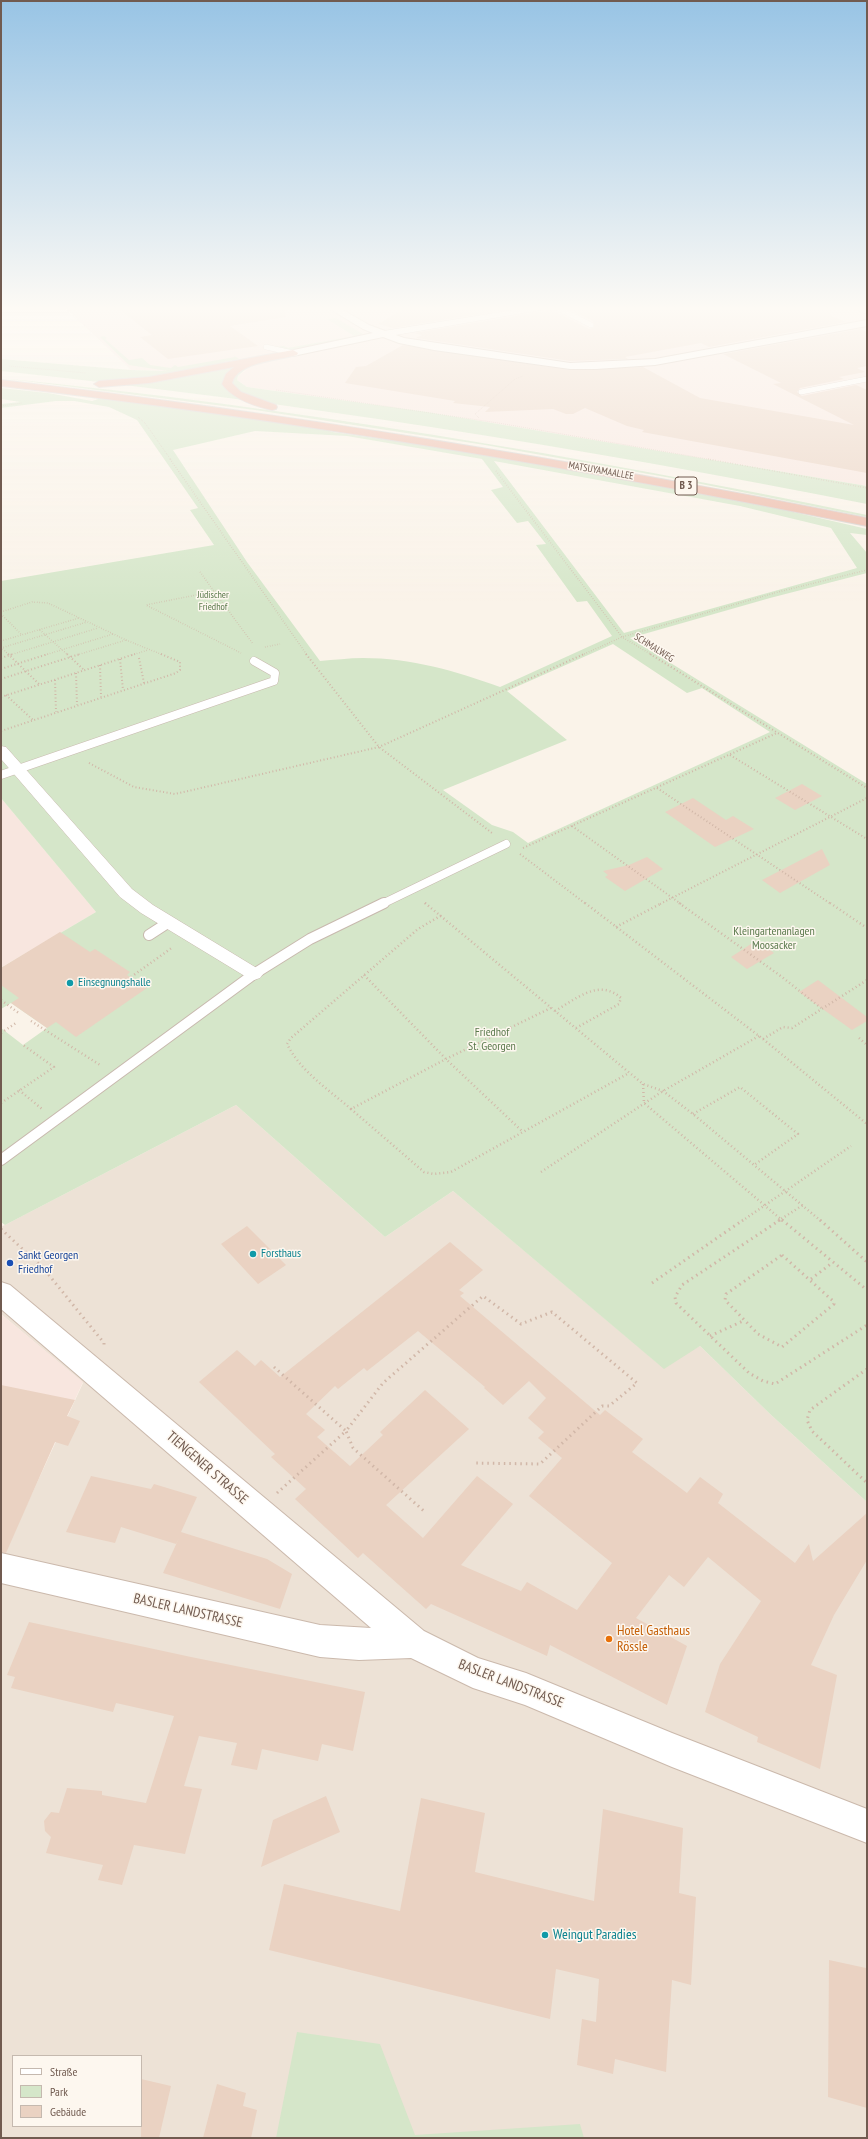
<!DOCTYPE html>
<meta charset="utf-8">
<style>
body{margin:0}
#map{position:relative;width:868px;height:2139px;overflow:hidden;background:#faf3e9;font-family:"PT Sans Narrow",sans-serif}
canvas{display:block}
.frame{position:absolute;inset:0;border:2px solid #715b50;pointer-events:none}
.legend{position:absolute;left:12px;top:2055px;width:130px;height:72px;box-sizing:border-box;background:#fdf7ef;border:1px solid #c5b9af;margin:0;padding:5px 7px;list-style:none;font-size:12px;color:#715b50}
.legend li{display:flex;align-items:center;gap:8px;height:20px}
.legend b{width:20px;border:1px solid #c5b9af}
</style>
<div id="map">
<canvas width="868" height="2139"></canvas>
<div class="frame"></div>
<ul class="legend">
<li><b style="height:5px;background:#fff"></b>Straße</li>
<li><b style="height:11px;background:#d5e6c9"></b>Park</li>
<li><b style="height:11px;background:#ead2c2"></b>Gebäude</li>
</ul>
</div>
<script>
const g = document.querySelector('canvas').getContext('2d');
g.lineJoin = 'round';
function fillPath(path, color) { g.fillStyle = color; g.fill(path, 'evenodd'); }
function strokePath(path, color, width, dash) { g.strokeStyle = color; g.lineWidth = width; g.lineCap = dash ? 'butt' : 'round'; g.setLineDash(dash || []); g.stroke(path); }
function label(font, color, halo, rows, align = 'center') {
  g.font = font + ' "PT Sans Narrow",sans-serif'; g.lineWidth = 3; g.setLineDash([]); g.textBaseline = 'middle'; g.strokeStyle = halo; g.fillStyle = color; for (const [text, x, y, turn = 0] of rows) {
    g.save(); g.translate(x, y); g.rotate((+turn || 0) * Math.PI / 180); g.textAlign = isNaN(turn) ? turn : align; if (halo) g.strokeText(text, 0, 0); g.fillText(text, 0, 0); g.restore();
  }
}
const residential = new Path2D(`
 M236 1105 385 1237 453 1191 660 1365 700 1346 770 1414 867 1502V2138H1V1552H5L83 1383 1 1314V1227ZM13 2056H141V2126H13Z`);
const commercial = new Path2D(`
 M63 306H867V486L427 412 247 387 237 380 238 376 246 370 221 361 167 371 131 370Z
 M1 798 96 912 1 968Z
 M1 1314 83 1382 4 1553 1 1552Z`);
const green = new Path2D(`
 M336 318 363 334 353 337 286 351 275 347 284 346 288 348 354 336 327 319Z
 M104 336 107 338 105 339 129 360 142 358 150 365 171 368 175 365 178 367 235 357 233 355 239 359 223 362 232 367 246 369 238 376 237 380 247 387 427 412 867 486V504C580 447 292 402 1 371V359L131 370 168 371 129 365 100 337Z
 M1 378C292 407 581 456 867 515V517L671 478 485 445 255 410Z
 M1 388 48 393 92 401 101 398 310 425 333 432 471 452 596 474 785 510 867 529V535L850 533 867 553V573L770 598 630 638 867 784V1502L770 1414 700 1346 664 1369 453 1191 385 1237 236 1105 5 1225 1 1222V1028L23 1045 47 1028 11 1003 1 1009V968L96 912 1 798V581L214 545 190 510 198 508 137 420 109 407 74 401H56L1 408V404L20 402 1 399ZM255 431 347 436 482 459 503 487 491 490 517 523 528 521 546 544 536 545 577 602 587 601 612 636 500 687C456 671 411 658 363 658 349 658 334 660 320 661L247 562 173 450ZM494 461 740 506 831 528 857 568 624 633ZM613 644 687 693 702 688 770 732 528 843 513 832 492 825 443 790 567 740 507 691Z
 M297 2032 380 2044 415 2135 580 2124 584 2138H276Z`);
const building = new Path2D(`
 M115 306H160L166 310 192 306H285L286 317 230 326 258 346 168 359 140 337 152 335Z
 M409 306H529L393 328 378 324Z
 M563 306H830L831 316 846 322 709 347 701 343 625 357 628 359 570 361 416 338 422 335 414 333 552 310 589 329 594 327 593 321Z
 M860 329 867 332V366L857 368 865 372 839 377 844 379 800 388 797 392 802 396 856 385 867 390V473L642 432 644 430 627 426 585 408 573 414H566L553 409 485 412 490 407 453 403 455 401 345 383 356 367 366 366 403 345 570 370 643 367 700 398 854 425 773 384 781 383 723 354Z
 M802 784 822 796 795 810 775 798Z
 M693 798 726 820 733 816 754 829 715 847 665 812Z
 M822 849 830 865 780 893 762 880Z
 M647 857 663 869 625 891 605 877 608 875 603 871 629 865Z
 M60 932 90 952 95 949 130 972 127 975 147 988 76 1037 56 1022 47 1028 11 1003 19 998 1 985V968Z
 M757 940 774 953 747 969 731 957Z
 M818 980 867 1017V1021L852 1030 799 992Z
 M247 1226 286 1265 258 1284 221 1244Z
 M450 1242 483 1270 459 1290 464 1293 460 1296 600 1415 605 1410 643 1439 632 1452 687 1493 700 1477 723 1494 718 1503 795 1563 809 1544 813 1561 867 1513V1560L834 1615 811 1665 837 1675 820 1769 757 1742 758 1737 705 1712 720 1664 761 1601 708 1557 684 1587 669 1575 636 1618 687 1646 667 1705 550 1645 547 1656 431 1604 426 1609 363 1553 358 1558 295 1499 306 1489 271 1457 275 1454 199 1382 237 1350 255 1366 261 1360 280 1377ZM418 1331 485 1387 484 1388 503 1405 529 1381 546 1398 528 1418 544 1432 538 1438 562 1458 529 1496 612 1563 577 1610 527 1582 521 1591 461 1565 513 1504 477 1476 423 1538 386 1505 469 1429 425 1390 380 1432 383 1435 350 1466 317 1437 325 1430 306 1414 335 1386 338 1389 364 1368 367 1371Z
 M1 1385 75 1400 67 1416 80 1421 68 1446 55 1442 6 1553 1 1552Z
 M91 1476 151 1489 154 1484 197 1497 181 1532 267 1559 292 1574 280 1609 163 1573 179 1538 176 1544 121 1527 115 1543 66 1532Z
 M29 1622 191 1657 365 1692 353 1751 322 1744 318 1761 262 1749 257 1770 231 1765 237 1743 199 1736 184 1786 202 1789 185 1854 134 1845 122 1885 98 1880 103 1865 46 1853 51 1837 45 1831 44 1821 51 1812 59 1813 67 1788 102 1791V1795L146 1803 174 1716 116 1703 113 1712 11 1688 15 1677 7 1675Z
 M326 1796 340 1832 261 1867 273 1820Z
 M421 1798 485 1813 475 1872 594 1901 603 1809 683 1828 679 1893 696 1897 691 1985 672 1980 666 2072 615 2059 613 2074 577 2065 582 2019 596 2022 599 1979 556 1969 550 2019 269 1950 284 1884 400 1911Z
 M829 1960 866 1968 867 2108 828 2097Z
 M141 2079 171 2086 159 2138H141Z
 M217 2084 246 2093 243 2106 257 2110 251 2138H203Z`);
const pathFar4 = new Path2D(`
 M9 366 86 373
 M276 390 498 423 713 460
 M1 406 22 403
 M138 417 145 423 171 460
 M479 418 475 414 515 379 523 376`);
const pathFar3 = new Path2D(`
 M170 459 307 655
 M708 459 867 488
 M496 471 622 637 652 655
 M200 572 253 644
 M216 591 146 605 241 653
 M1 612 32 602 48 603 126 640 163 655
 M1 614 22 635
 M40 630 68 655
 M1 641 79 618
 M1 647 9 655
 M265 647 280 644
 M1 648 87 622
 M10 655 98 628
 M45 655 113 634
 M77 655 126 640
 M132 655 148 650
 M582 655 622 637 778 592 867 570`);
const pathFar2 = new Path2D(`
 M8 654 40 685
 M67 654 84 670
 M306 654 379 747 492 833
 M650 654 867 788
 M1 658 13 654
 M139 658 144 683
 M120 659 123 690
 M100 665 101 697
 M1 669 48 654
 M76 673 77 705
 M1 679 80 654
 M55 680 56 712
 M6 695 33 720
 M1 697 135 654
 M1 731 176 673 180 670V662L161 654
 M730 755 867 839
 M89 763 134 787 175 794 379 747 584 654
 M657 788 831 904
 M572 826 681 904
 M523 848 777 733
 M520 854 586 904
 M425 903 426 904
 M660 904 867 798`);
const pathFar1 = new Path2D(`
 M425 903 643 1084 663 1091 693 1114 821 1221
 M585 903 763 1039 867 1124
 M679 903 782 977 821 1008
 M830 903 867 928
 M616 927 662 903
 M364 975 446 1059 522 1131
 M131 977 173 947
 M1 1000 20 1014
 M551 1008 446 1059 351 1109 424 1172 434 1174 451 1172 629 1073
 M555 1011C576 999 599 978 621 998L619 1004 576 1028
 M31 1021 100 1065
 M1 1033 16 1023
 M859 1038 867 1045
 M763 1039 783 1027 792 1028 867 980
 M643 1084 644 1103 783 1221
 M19 1090 42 1109
 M1 1103 54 1067 23 1045
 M351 1109C328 1089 301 1072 287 1044L291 1038 418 929 442 915
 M693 1114 740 1087 798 1134 754 1165
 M541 1172 663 1091 759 1036
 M742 1221 851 1146
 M778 1221 803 1205`);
const path = new Path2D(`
 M780 1220 682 1285 675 1297 676 1303 749 1373 763 1381 775 1384 867 1325
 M782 1220 867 1290
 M820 1220 867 1262
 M1 1229 44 1269 104 1343V1346
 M782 1255 833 1301 834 1304 782 1347 758 1334 725 1300 726 1294Z
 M811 1279 832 1263
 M652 1283 743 1220
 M710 1336 743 1321
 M274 1367 346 1431 383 1383 483 1296 521 1324 552 1312 637 1383 609 1406H602L540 1464 473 1463
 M867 1369 810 1410 807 1420 812 1431 867 1483
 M277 1493 346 1431 353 1448 425 1512`);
const laneFar2 = new Path2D(`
 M554 306 591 325
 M266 347 293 353
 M801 392 867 379`);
const laneFar1 = new Path2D(`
 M1 775 274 681 275 673 254 661
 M382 904 506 844`);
const lane = new Path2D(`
 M149 935 169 922
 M1 1160 254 974 310 939 384 903`);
const street = new Path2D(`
 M538 306H556L552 308 384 337 380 334 384 331Z
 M848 306H859L867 309V314Z
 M1 746 6 747 132 889 153 905 260 970 263 974 260 978 254 980 248 978 141 913 120 897 1 759Z`);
const secondary = new Path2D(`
 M325 306H336L369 325 404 338 570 363 655 359 867 320V326L655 365 596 369H570L434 350 399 343 383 337 293 356 289 355V351L373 333 363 329Z
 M1 1282 10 1285 424 1631 478 1658 526 1673 672 1733 867 1809V1843L672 1767 525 1705 473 1688 411 1658 359 1660 320 1657 1 1583V1553L320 1625 371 1628 1 1309Z`);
const highway = new Path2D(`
 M293 350 298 353 297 355C279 360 237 362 232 383L241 392 276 405 277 407 276 409 272 410C254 406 233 399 222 384L226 374 234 367 149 383 99 387 94 384 99 381 149 377Z
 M1 380C292 414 580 461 867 518V526C580 468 292 420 1 386Z`);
const markers = [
 [70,983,4,"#0f9aa8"],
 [253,1254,4,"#0f9aa8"],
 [10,1263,4,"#1a4fb4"],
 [609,1639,4,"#e8710a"],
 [545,1935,4,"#0f9aa8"]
];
const farStreetnames = [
 ["MATSUYAMAALLEE",601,471,10],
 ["SCHMALWEG",654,648,32]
];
const farParknames = [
 ["Jüdischer",213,595],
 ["Friedhof",213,607]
];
const shields = [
 [686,486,22]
];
const shieldNames = [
 ["B 3",686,486]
];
const parkNames = [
 ["Kleingartenanlagen",774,932],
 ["Moosacker",774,946],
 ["Friedhof",492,1033],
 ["St. Georgen",492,1047]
];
const cultureNames = [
 ["Einsegnungshalle",78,983],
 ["Forsthaus",261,1254]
];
const transitNames = [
 ["Sankt Georgen",18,1256],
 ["Friedhof",18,1270]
];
const nearStreetnames = [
 ["TIENGENER STRASSE",207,1468,41],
 ["BASLER LANDSTRASSE",188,1611,13],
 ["BASLER LANDSTRASSE",511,1684,21]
];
const nearFoodnames = [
 ["Hotel Gasthaus",617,1631],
 ["Rössle",617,1647]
];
const nearCulturenames = [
 ["Weingut Paradies",553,1935]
];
fillPath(residential, '#ede2d6');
fillPath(commercial, '#f8e6df');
fillPath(green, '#d5e6c9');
fillPath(building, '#ead2c2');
strokePath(laneFar2, '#c8b9ae', 5.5);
strokePath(laneFar1, '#c8b9ae', 9);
strokePath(lane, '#c8b9ae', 12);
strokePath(street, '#c8b9ae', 1);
strokePath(secondary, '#cbb9ac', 2);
strokePath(highway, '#d7d1ce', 2);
strokePath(pathFar4, '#d1b7a8', 1, [0.5, 1.5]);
strokePath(pathFar3, '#d1b7a8', 1.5, [0.5, 2]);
strokePath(pathFar2, '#d1b7a8', 2, [1, 2.5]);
strokePath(pathFar1, '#d1b7a8', 2.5, [1, 3]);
strokePath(path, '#d1b7a8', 3, [1.5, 4]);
strokePath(laneFar2, '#fff', 5);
strokePath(laneFar1, '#fff', 8);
strokePath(lane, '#fff', 10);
fillPath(street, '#fff');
fillPath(secondary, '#fff');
fillPath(highway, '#ecb9a8');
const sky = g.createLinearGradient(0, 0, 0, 605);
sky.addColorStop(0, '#98c4e5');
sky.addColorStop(0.51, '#fdfaf5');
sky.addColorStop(1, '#fdfaf500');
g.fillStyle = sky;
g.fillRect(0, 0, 868, 605);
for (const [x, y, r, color] of markers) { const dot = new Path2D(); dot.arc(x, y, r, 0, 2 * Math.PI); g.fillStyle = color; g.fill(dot); strokePath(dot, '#fdf7ef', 1.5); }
label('10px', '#715b50', '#fdf7ef', farStreetnames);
label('10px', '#5b7a4d', '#fdf7ef', farParknames);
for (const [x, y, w] of shields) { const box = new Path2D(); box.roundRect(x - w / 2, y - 9, w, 18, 3); g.fillStyle = '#fdf7ef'; g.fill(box); strokePath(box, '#715b50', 1); }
label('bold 11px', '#715b50', null, shieldNames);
label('12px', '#5b7a4d', '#fdf7ef', parkNames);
label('12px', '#0d838f', '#fdf7ef', cultureNames, 'left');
label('12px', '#164399', '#fdf7ef', transitNames, 'left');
label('14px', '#715b50', '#fdf7ef', nearStreetnames);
label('14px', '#c56008', '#fdf7ef', nearFoodnames, 'left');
label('14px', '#0d838f', '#fdf7ef', nearCulturenames, 'left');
</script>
